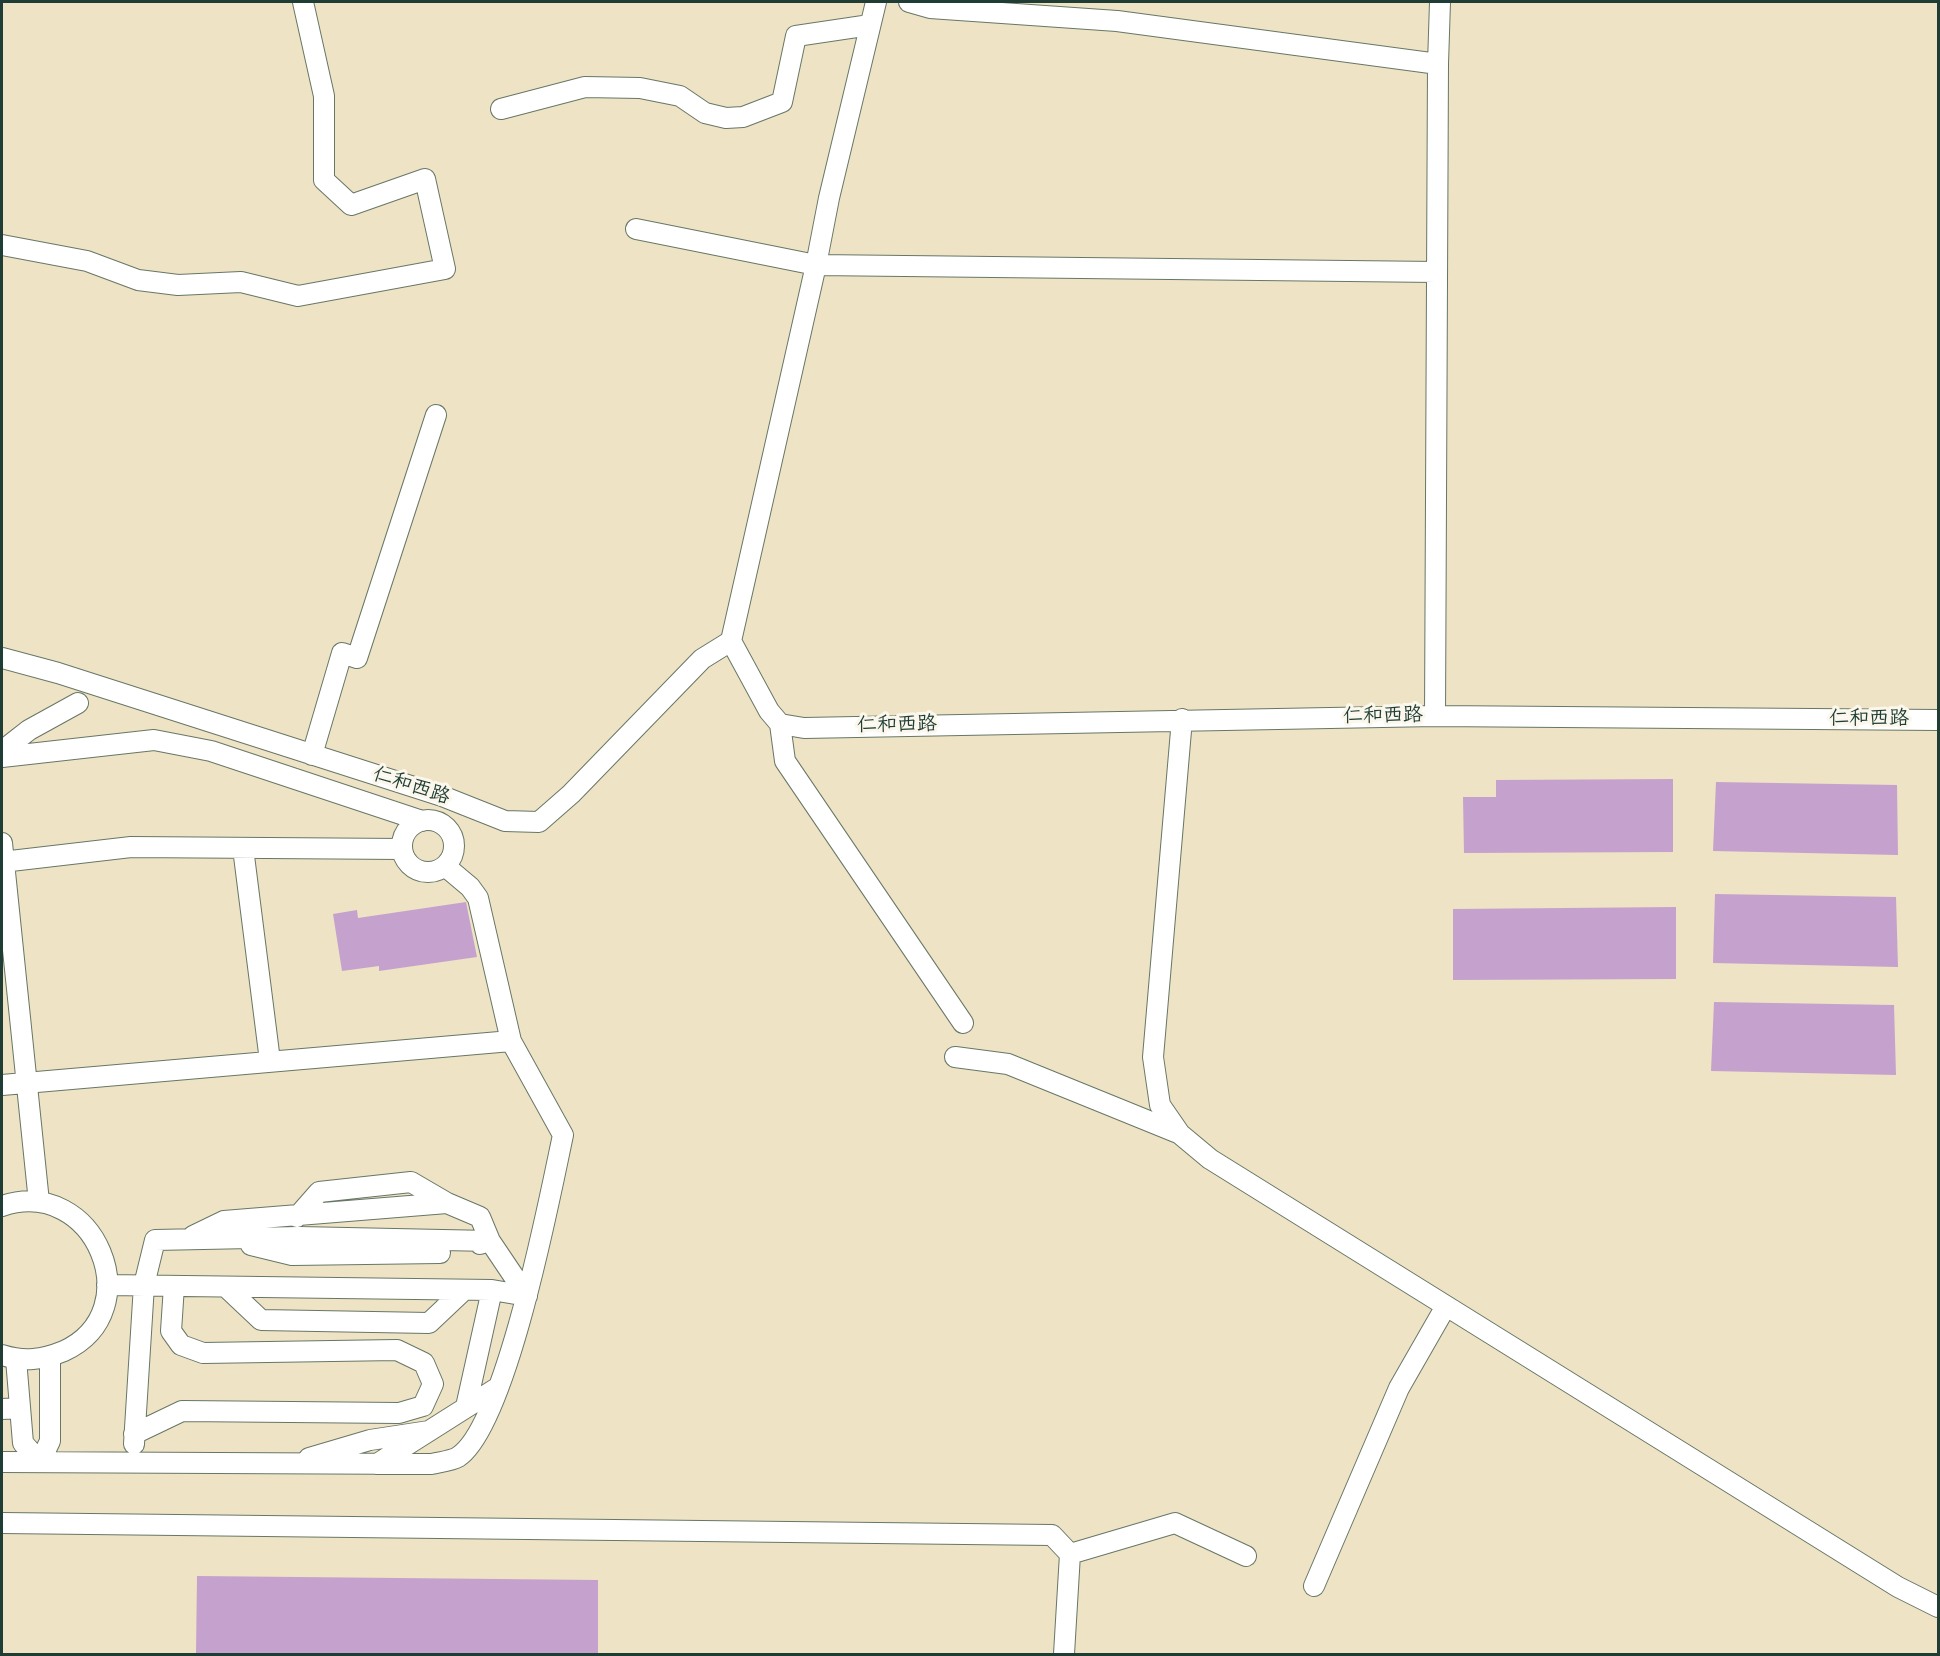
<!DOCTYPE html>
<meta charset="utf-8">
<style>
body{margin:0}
#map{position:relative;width:1940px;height:1656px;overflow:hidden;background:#eee3c4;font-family:Mynerve,sans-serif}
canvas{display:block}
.frame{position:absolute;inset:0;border:3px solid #1f3d34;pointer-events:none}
</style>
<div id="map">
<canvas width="1940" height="1656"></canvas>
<div class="frame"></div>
</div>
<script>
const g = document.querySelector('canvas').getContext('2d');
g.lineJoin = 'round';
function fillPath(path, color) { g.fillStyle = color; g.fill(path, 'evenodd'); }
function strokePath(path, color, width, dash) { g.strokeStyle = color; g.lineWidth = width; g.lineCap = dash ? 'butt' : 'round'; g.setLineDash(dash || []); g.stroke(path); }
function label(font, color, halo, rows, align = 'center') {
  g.font = font + ' Mynerve,"LXGW WenKai TC",sans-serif'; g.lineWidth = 6; g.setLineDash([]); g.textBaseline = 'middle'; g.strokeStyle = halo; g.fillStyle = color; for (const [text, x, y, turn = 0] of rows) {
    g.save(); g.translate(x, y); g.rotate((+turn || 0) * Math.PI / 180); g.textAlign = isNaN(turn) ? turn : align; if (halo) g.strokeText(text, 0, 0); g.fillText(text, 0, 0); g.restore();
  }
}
const building = new Path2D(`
 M1673 779V852L1464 853 1463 797H1496V780Z
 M1716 782 1897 785 1898 855 1713 851Z
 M1715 894 1896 897 1898 967 1713 963Z
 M466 902 477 957 379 971V966L342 971 333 914 357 910 358 918Z
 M1676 907V979L1453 980V909Z
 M1714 1002 1894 1005 1896 1075 1711 1071Z
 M197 1576 598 1580V1654H196Z`);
const minor = new Path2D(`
 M909 2 930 8 1117 21 1438 64
 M501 109 585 87 640 88 680 96 705 113 726 118 743 117 782 102 796 36 870 25
 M636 229 816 265 1437 272
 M2 245 87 261 138 280 178 285 241 282 298 296 445 269 425 179 351 205 324 180V96L303 2
 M731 641 816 265 829 198 876 2
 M2 658 58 673 442 796 505 821 539 822 571 794 702 659 731 641 769 711 780 724 804 728 1435 716 1938 720
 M1435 716 1438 64 1440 2
 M1182 719 1153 1057 1160 1105 1180 1134 1210 1159 1898 1587 1938 1607
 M780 724 785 761 963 1023
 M2 751 29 730 78 703
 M312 755 342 653 357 658 436 415
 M2 757 154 740 211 751 422 821
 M402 846a26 26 0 1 1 52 0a26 26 0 1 1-52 0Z
 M2 843 39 1202
 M243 848 270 1061
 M2 862 131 847 402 849
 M955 1057 1008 1064 1178 1133
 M2 1085 511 1041
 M2 1206C95 1175 151 1311 64 1351 42 1360 24 1362 2 1355
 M297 1217 319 1192 411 1182 447 1203
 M193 1236 224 1221 447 1203 480 1217 490 1241 480 1244
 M251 1245 292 1255 440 1253
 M107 1285 492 1290 527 1296
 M226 1287 261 1320 429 1323 464 1290
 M16 1359 23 1443 40 1462 50 1441V1357
 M466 1407 492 1290
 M2 1409 20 1408
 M134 1434 182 1411 399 1413 423 1406 433 1384 424 1363 397 1350 203 1353 181 1345 171 1331 174 1286
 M134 1444 144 1285 155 1240 299 1237 490 1241 527 1296
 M309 1458 370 1440 429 1431
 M2 1462 432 1464C439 1462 451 1461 458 1457 506 1426 550 1196 563 1135L511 1041 478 898 470 887 445 866
 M377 1464 497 1388
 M2 1523 1052 1535 1070 1554 1064 1654
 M1070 1554 1175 1523 1246 1556
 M1314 1586 1399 1388 1446 1306`);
const streetNames = [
 ["仁和西路",1383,717,-1],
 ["仁和西路",1869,720],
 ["仁和西路",897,726,-1],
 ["仁和西路",411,787,18]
];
fillPath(building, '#c5a2cd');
strokePath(minor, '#677766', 22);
strokePath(minor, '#fff', 20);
label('20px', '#1f3d34', '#fbf7ec', streetNames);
</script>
